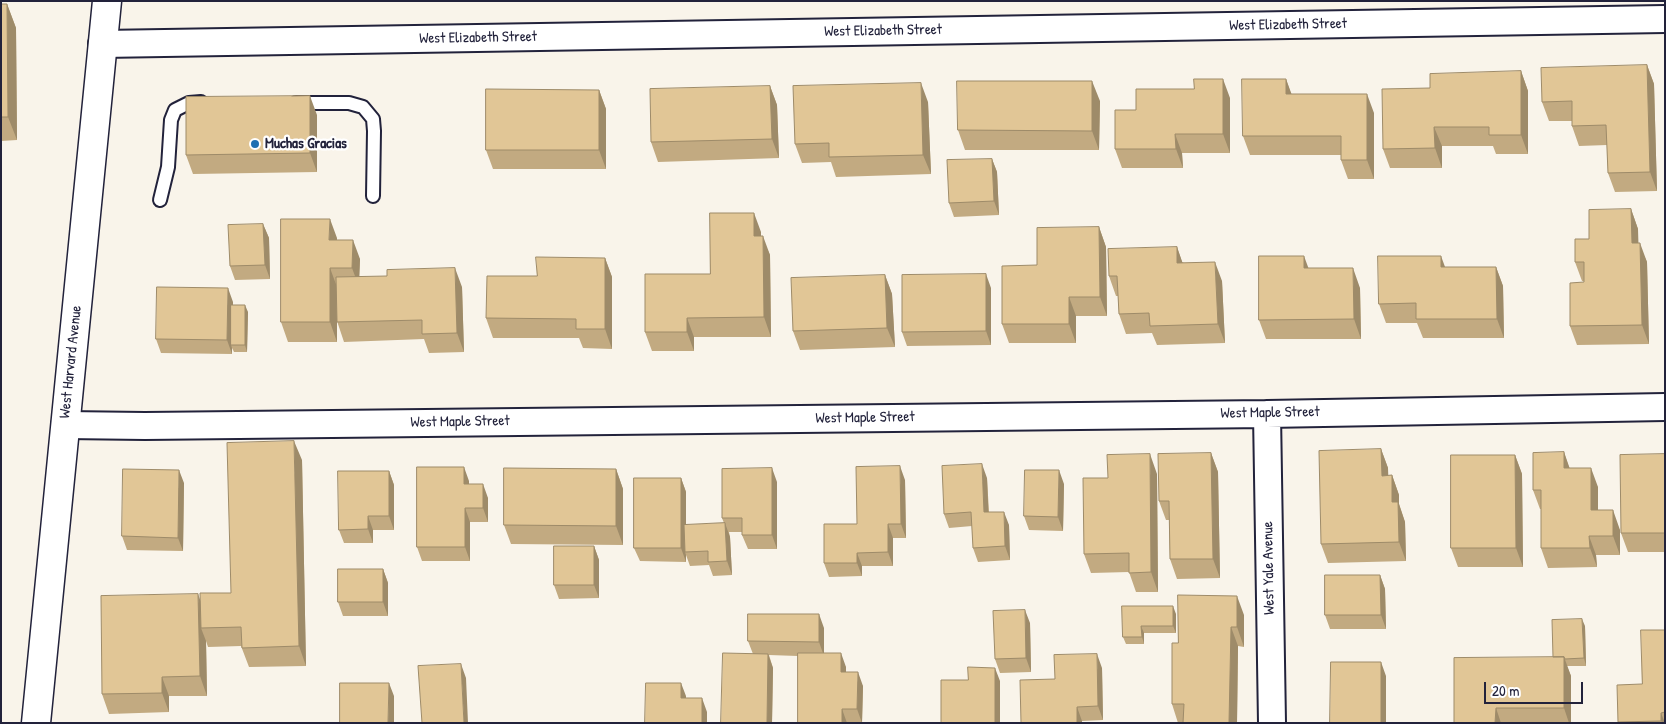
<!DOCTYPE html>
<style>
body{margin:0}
#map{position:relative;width:1666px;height:724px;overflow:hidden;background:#f9f4ea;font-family:"Patrick Hand",sans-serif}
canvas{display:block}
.frame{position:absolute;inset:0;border:2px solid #22223b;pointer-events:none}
.scale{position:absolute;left:1484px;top:682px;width:99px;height:22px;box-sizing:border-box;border:2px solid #22223b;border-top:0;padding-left:6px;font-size:15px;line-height:18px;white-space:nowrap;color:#22223b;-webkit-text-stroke:4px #fff;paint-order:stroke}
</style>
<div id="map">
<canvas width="1666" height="724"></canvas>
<div class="frame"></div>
<div class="scale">20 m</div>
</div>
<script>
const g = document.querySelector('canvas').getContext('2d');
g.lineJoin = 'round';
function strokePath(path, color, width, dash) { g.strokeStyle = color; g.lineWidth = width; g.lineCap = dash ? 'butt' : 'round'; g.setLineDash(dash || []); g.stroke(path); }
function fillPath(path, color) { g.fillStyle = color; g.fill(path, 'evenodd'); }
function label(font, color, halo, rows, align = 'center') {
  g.font = font + ' "Patrick Hand",sans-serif'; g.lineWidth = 4.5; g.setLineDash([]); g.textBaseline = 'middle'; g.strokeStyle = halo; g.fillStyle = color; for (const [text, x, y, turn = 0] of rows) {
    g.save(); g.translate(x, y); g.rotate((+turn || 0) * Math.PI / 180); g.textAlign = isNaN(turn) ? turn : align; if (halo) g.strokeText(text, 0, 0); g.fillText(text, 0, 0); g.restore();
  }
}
const lane = new Path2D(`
 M296 103H349L363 107 373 119 374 131 373 196
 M160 200 168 167 171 120 175 110 189 103 201 102`);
const street = new Path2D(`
 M102 44 1665 19
 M1267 414 1272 723
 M65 425 145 426 1267 414 1665 407`);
const secondary = new Path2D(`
 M36 723 107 1`);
const wall = new Path2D(`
 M1 4H7L16 28 17 140 1 141Z
 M1647 65 1654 84 1657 191 1615 192 1608 173 1607 145 1579 146 1572 126V121H1549L1542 102Z
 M1521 71 1528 91V154H1496L1493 146H1442V168H1390L1383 149 1430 88Z
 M1286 79 1291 94 1374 113V179H1348L1341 160V155H1250L1243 136Z
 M770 86 777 105 779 158 658 162 651 142Z
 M599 90 606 109V169H493L486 150Z
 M1230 98V153H1182L1183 168H1122L1115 149 1136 110Z
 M1100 101 1099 150H965L958 130Z
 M928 102 931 174 836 177 831 162 802 163 795 144Z
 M317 115V172L193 174 186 155Z
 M992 159 997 172 999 215 954 217 949 203Z
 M1631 209 1638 229V243L1647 262 1649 344 1577 345 1570 326 1584 281H1582L1575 262 1589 239Z
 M263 224 269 238 270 279 235 280 230 266Z
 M1099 227 1106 247 1107 316H1076V343H1009L1002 324 1037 265Z
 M761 232V236L770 255 771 337H694V351H652L645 332 710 274Z
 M337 238V240L360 259 359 276 462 287 464 352 429 353 424 339 344 342 337 321V342H288L281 322Z
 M1177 247 1182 262 1222 281 1225 343 1157 345 1152 333 1126 334 1119 314 1118 296H1116L1109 276Z
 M605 258 612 277V349L583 348 579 338H493L486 318 537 276Z
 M1445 267H1496L1503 286 1504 338H1423L1417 323H1386L1379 304Z
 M1309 268 1360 288 1361 339H1266L1259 320Z
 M885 275 892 294 895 347 800 350 793 331Z
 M991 288V345L907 346 902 332Z
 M233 302V305L248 312 247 352H234L232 348V354L161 353 156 339Z
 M1381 449 1388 468V476L1392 475 1399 495V504L1405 522 1406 561 1328 563 1321 544Z
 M1564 452 1569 468 1598 487V510L1620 530V555H1596L1597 567 1548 568 1541 548V509H1540L1533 490Z
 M1211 453 1218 472 1220 578 1177 579 1170 559 1169 520H1166L1159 501Z
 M1665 454V552H1628L1621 533Z
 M1515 455 1522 474 1523 567H1458L1451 548Z
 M302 460 306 666 249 667 241 646 208 647 206 641 207 696H169V712L109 714 102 694 201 600 231 593Z
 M616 469 623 489V545L511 544 504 525Z
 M389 471 394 485V530H373V543H344L339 530Z
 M1157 474 1158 592H1136L1129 572 1091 573 1084 554 1108 478Z
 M681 478 686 492V525L724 523 722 518 777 482V549H748L742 535V532H729L730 537 732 575 713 576 709 565 690 566 686 555V562L640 561 634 548Z
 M987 478 989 512 1009 525 1010 560 978 562 973 548 972 526 949 528 944 514Z
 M905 480 906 538H893V566H862V576L829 577 824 563 857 524Z
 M469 481V484L488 498V522H470V561H422L417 547Z
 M184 483 183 551 127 550 122 536Z
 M1064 484 1063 531 1029 530 1024 516Z
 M594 546 599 560V598L559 599 554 585Z
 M383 569 388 583V616H343L338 602Z
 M1380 575 1385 589 1386 629H1330L1325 615Z
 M1122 606 1176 614V633H1144V644H1126L1123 637Z
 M1244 615V647L1238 646 1237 723H1178L1172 704 1178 643Z
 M1030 623 1031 672 1000 673 995 659Z
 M1585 626 1586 666H1567L1571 676V723H1454L1553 657Z
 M824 628V653L846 667V672L863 686 862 723H798V656L769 655 773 668 772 723H721L753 654 748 641Z
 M1665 630V723H1619L1618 722 1642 684Z
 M1102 668 1103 720 1082 721V723H1021L1055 679Z`);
const shadedWall = new Path2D(`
 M7 4 16 28 17 140 8 117Z
 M1647 65 1654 84 1657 191 1650 172Z
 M1521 71 1528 91V154L1521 135Z
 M1223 79 1230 98V153L1223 134Z
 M1286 79 1293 98 1286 94Z
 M1092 81 1100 101 1099 150 1092 131Z
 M921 83 928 102 931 174 923 155Z
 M770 86 777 105 779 158 772 139Z
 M599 90 606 109V169L599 150Z
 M1367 94 1374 113V179L1367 160Z
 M310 96 317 115V172L310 153Z
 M1434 127 1442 146V168L1435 148Z
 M1175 134 1182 153 1183 168 1176 149Z
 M992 159 997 172 999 215 994 201Z
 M1631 209 1638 229 1639 262 1632 243Z
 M754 213 761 232V256L754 236Z
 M330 219 337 238 336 259 329 240Z
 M263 224 269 238 270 279 265 265Z
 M1099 227 1106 247 1107 316 1100 297Z
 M763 236 770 255 771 337 764 317Z
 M353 240 360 259 359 287 352 268Z
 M1640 243 1647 262 1649 344 1642 325Z
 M1177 247 1184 267 1177 263Z
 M1304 256 1311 275 1304 268Z
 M1441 256 1448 275 1441 267Z
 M605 258 612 277V349L605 329Z
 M1215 262 1222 281 1225 343 1218 324Z
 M1496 267 1503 286 1504 338 1497 319Z
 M330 268 337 287V342L330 322Z
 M455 268 462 287 464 352 457 333Z
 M1353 268 1360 288 1361 339 1354 319Z
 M986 274 991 288V345L986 331Z
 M885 275 892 294 895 347 887 328Z
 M228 288 233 302 232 345H231L232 348V354L227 340Z
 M1069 297 1076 316V343L1069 324Z
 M245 305 248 312 247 352 245 345Z
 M687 318 694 337V351L687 332Z
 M294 441 302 460 306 666 299 646Z
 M1381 449 1388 468 1389 495 1382 476Z
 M1564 452 1571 472 1564 468Z
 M1211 453 1218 472 1220 578 1213 559Z
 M1150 454 1157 474 1158 592 1151 572Z
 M1515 455 1522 474 1523 567 1516 548Z
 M982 464 987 478 989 526 984 512Z
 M900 466 905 480 906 538 901 524Z
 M464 467 469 481V498L464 484Z
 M772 468 777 482V549L772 535Z
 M1591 468 1598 487V529L1591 510Z
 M616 469 623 489V545L616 526Z
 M179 470 184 483 183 551 178 538Z
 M1059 470 1064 484 1063 531 1058 517Z
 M389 471 394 485V530L389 516Z
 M1392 475 1399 495V504L1405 522 1406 561 1399 542 1392 502Z
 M681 478 686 492V552H685L686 555V562L681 548Z
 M483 484 488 498V522L483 508Z
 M465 508 470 522V561L465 547Z
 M1613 510 1620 530V555L1613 536Z
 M1004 512 1009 525 1010 560 1005 546Z
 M368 516 373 530V543L368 529Z
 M725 523 730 537 732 575 727 561Z
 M888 524 893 538V566L888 552Z
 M1589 536 1596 555 1597 567 1590 548Z
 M594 546 599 560V598L594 585Z
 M857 553 862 566V576L857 563Z
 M383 569 388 583V616L383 602Z
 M1380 575 1385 589 1386 629 1381 615Z
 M198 594 205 613 201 628 206 641 207 696 200 676Z
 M1237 596 1244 615V647L1237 627Z
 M1173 606 1176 614V633L1173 626Z
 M1025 610 1030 623 1031 672 1026 658Z
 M819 614 824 628V656L819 642Z
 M1582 619 1585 626 1586 666 1584 658Z
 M1141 626 1144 633V644L1142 637Z
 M1231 627 1238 646 1237 723H1229Z
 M841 653 846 667V686L841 672Z
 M768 654 773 668 772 723H767Z
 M1097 654 1102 668 1103 720 1098 706Z
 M1564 657 1571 676V723H1569L1564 708Z
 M1381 662 1386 676V723H1381Z
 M461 664 466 678 468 723H464Z
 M995 668 1000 681V723H995Z
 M858 672 863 686 862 723 857 709Z
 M162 677 169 696V712L162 693Z
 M389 683 394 696V723H388Z
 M681 683 686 696V712L681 698Z
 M702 698 707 712V723H702Z
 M1077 707 1082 721V723H1077Z
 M1496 708 1501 723H1495Z
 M842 709 847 723H842Z
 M1661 713 1665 723H1662L1661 721Z`);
const building = new Path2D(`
 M1 4H7L8 117H1Z
 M1647 65 1650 172 1608 173 1606 125 1572 126V101L1542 102 1541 68Z
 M1521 71V135H1489V127H1434L1435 148 1383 149 1382 89 1430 88V74Z
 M1194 79H1223V134H1175L1176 149H1115V110H1136V89H1194Z
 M1242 79H1286V94H1367V160H1341V136H1243Z
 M957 81H1092V131L958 130Z
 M921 83 923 155 829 157V143L795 144 793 86Z
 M770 86 772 139 651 142 650 89Z
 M486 89 599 90V150H486Z
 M310 96V153L186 155V97Z
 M992 159 994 201 949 203 947 160Z
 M1631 209 1632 243H1640L1642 325 1570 326V283L1584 282V262H1575V239H1589V210Z
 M710 213H754V236H763L764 317 687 318V332H645V274H710Z
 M281 219H330L329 240H353L352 268H330V322H281Z
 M263 224 265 265 230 266 228 225Z
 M1099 227 1100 297H1069V324H1002V266L1037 265V228Z
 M1177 247V263L1215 262 1218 324 1150 326 1149 313 1119 314 1117 276H1109L1108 249Z
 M1259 256H1304V268H1353L1354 319 1259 320Z
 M1378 256H1441V267H1496L1497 319H1416V303L1379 304Z
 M536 257 605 258V329H576V319L486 318 487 276H537Z
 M455 268 457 333 422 334V320L337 322 336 277 387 276V270Z
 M986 274V331L902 332V275Z
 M885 275 887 328 793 331 791 278Z
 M157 287 228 288 227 340 156 339Z
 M231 305H245V345H231Z
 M294 441 299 646 242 648 241 627 201 628 200 593H231L227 443Z
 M1381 449 1382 476 1392 475V502H1398L1399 542 1321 544 1319 451Z
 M1564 452V468H1591V510H1613V536H1589L1590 548H1541V490H1533V453Z
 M1211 453 1213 559H1170L1169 501H1159L1158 454Z
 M1150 454 1151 572 1129 573V553L1084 554 1083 478H1108L1107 455Z
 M1665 454V533H1621L1620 455Z
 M1451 455H1515L1516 548H1451Z
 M982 464 984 512H1004L1005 546 973 548 971 512 944 514 942 466Z
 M900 466 901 524H888V552L857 553V563H824V524H857L856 467Z
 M417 467H464V484H483V508H465V547H417Z
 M504 468 616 469V526L504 525Z
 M772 468V535H742V518H722V469Z
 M123 469 179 470 178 538 122 536Z
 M1025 470H1059L1058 517 1024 516Z
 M338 471H389V516H368V529L339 530Z
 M634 478H681V548H634Z
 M725 523 727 561 708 562V551L685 552 684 525Z
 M554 546H594V585H554Z
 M338 569H383V602H338Z
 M1325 575H1380L1381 615H1325Z
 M198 594 200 676 162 677V693L102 694 101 596Z
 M1178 595 1237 596V627H1231L1229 723H1183L1184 704H1172V643H1178Z
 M1122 606H1173V626H1141L1142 637H1123Z
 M1025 610 1026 658 995 659 993 611Z
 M748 614H819V642L748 641Z
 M1582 619 1584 658 1565 659 1564 657H1553L1552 620Z
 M1641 630H1665V712L1661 713V721L1618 722 1617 685 1642 684Z
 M723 653 768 654 767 723H721Z
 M798 653H841V672H858L857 709H842V723H798Z
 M1097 654 1098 706 1077 707V723H1021L1020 680 1055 679 1054 655Z
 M1564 657V708H1496L1495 723H1454V658Z
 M1331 662H1381V723H1330Z
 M461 664 464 723H422L418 666Z
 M968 667 995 668V723H941V680H968Z
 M340 683H389L388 723H340Z
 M646 683H681V698H702V723H645Z`);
const markers = [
 [255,144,5,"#1f6fb2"]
];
const streetNames = [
 ["West Elizabeth Street",1288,25,-1],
 ["West Elizabeth Street",883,31,-1],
 ["West Elizabeth Street",478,38,-1],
 ["West Harvard Avenue",71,362,-84],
 ["West Maple Street",1270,413,-1],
 ["West Maple Street",865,418,-1],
 ["West Maple Street",460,422,-1],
 ["West Yale Avenue",1269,568,-91]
];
const poiNames = [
 ["Muchas Gracias",265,144]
];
strokePath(lane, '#22223b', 16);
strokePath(street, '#22223b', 30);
strokePath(secondary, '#22223b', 31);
strokePath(lane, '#fff', 12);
strokePath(street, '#fff', 26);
strokePath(secondary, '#fff', 28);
fillPath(wall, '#c2aa81');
fillPath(shadedWall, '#9e8b69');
fillPath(building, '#e1c696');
strokePath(building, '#9e8b69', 1);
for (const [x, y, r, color] of markers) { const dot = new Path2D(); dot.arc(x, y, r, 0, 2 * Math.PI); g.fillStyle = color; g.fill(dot); strokePath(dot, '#fff', 2); }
label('15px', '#22223b', '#fff', streetNames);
label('bold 15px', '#22223b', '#fff', poiNames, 'left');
</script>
